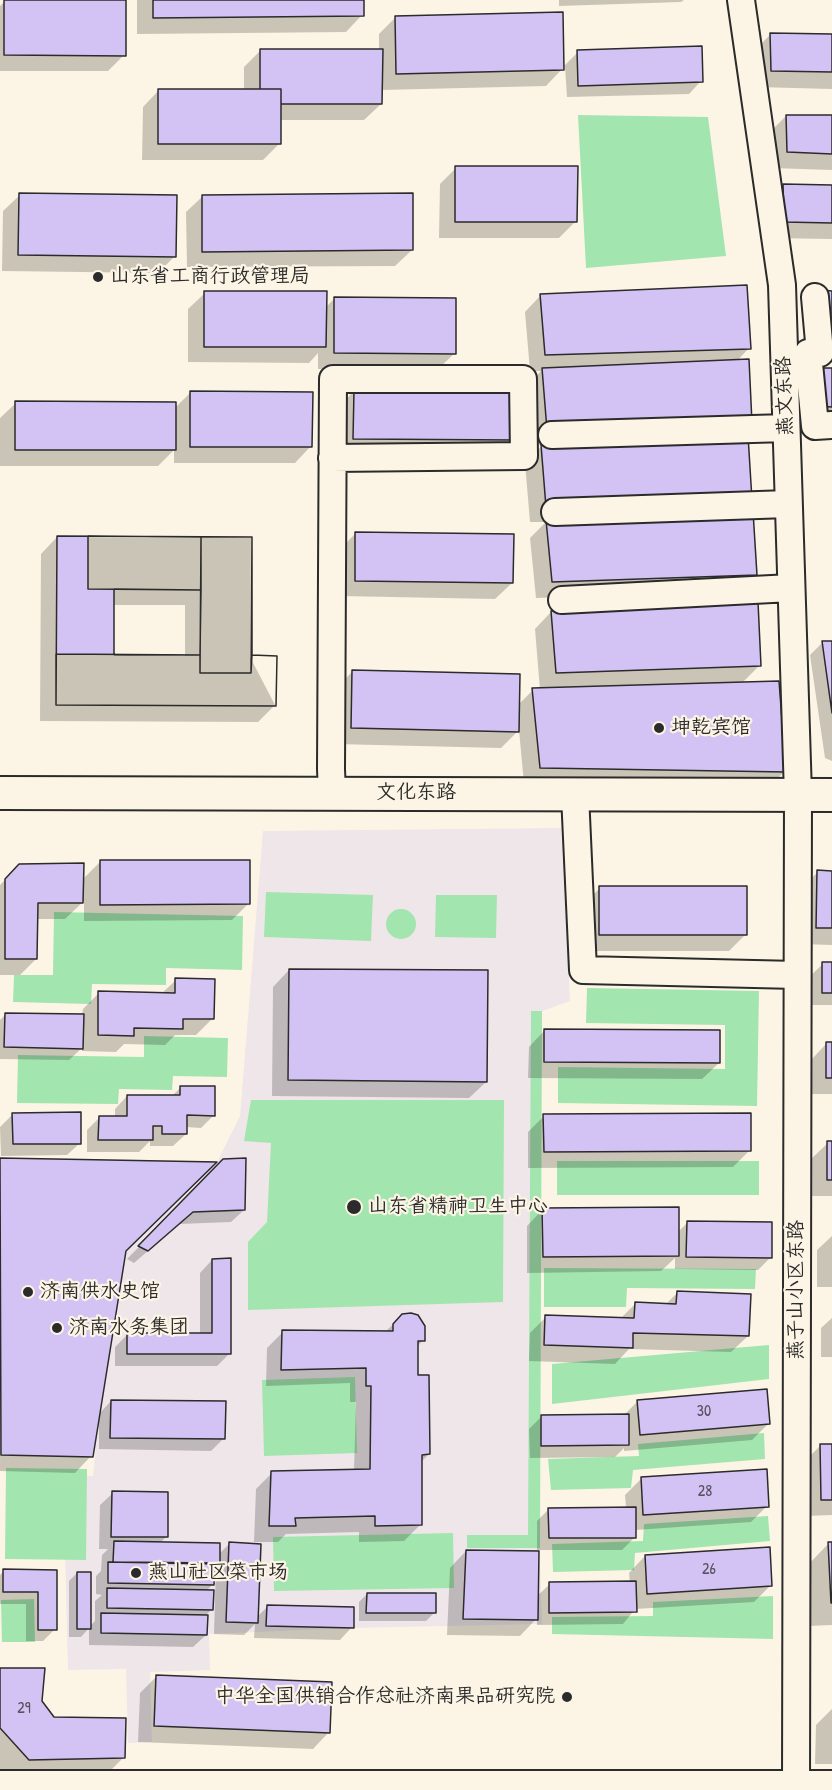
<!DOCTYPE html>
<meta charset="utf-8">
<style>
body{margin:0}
canvas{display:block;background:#fcf5e5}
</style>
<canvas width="832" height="1790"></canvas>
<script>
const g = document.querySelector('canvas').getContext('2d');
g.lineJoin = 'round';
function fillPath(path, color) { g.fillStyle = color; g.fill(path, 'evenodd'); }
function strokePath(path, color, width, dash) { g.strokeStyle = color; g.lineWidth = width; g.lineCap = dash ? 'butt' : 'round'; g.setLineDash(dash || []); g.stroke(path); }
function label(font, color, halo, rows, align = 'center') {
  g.font = font + ' "Patrick Hand","LXGW WenKai TC",sans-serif'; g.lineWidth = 4.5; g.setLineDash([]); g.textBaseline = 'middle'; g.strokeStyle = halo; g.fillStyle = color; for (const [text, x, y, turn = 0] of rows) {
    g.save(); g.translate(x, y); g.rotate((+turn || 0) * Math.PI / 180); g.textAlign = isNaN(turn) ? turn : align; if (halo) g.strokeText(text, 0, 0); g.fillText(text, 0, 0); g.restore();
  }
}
const built = new Path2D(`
 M561 828 570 1001 540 1012 534 1389 542 1624 353 1628 209 1634 210 1670 150 1672 152 1742 128 1743 126 1669 68 1670 63 1477 93 1476 100 1404 126 1251 217 1162 240 1116 263 831Z`);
const green = new Path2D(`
 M578 115 708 117 726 256 586 268Z
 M266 892 373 895 371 941 264 937Z
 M436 895H497L496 938 435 937Z
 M386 924a15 15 0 1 1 30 0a15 15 0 1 1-30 0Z
 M54 912 243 916 242 970 166 968V985L92 984 91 1004 13 1002 14 975H53Z
 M587 988 759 991 757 1106 558 1103V1067L725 1069V1025L586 1023Z
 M531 1011H542L540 1548H467V1535H528Z
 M144 1036 228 1038 227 1077 173 1076 172 1090 119 1089 118 1104 17 1103 18 1055 144 1057Z
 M251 1100H504L503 1302 248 1310V1242L267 1222 271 1143 244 1141Z
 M557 1161H759V1195H557Z
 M544 1268 756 1269 755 1289 627 1288 626 1307H544Z
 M769 1345V1379L552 1404V1364Z
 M355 1377 357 1453 264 1456 262 1380Z
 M764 1433 765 1459 633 1470 631 1488 551 1490 548 1459 639 1456 638 1444Z
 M6 1468 87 1469 86 1560 5 1559Z
 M768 1516 770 1541 635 1553 634 1570 553 1572 552 1544 643 1541 644 1524Z
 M453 1533 454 1588 274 1591 273 1537Z
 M773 1596V1639L552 1634V1617L653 1616V1602Z
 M34 1599 35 1642H2L1 1600Z`);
const shadow = new Path2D(`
 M137 0H362V15L346 32 137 34Z
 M559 0H684L681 2 559 6Z
 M5 1 124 55 108 71H0V6Z
 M395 18 563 67 578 52 701 81 689 94 567 97 565 66 546 86 381 90V104L364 120H279V144L263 160H142L143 107 159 90H244V67L261 50H379V34Z
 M770 35 832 36V89L755 87 754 51Z
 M786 116 832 117V170L771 168 770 132Z
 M456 168 576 221 559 238H439L440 184Z
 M783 186H832V239L768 238 767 202Z
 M20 195 175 256 158 273 2 271 3 211Z
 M203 196 412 250 395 266 187 267 186 212Z
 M205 293 325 308 334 299 455 353 438 369H318V353L309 363 188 362V309Z
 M541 295 749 348 737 361 755 575 739 591 536 598 530 538 546 522H530L525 463 543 445H531L526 386 541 371H530L525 312Z
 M832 370V423L801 422V386Z
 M354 391 514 440 498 456 337 455 338 408Z
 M191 392 311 446 295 463H174V450L158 466H0V418L16 403 175 408Z
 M356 533 512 583 495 599 339 596V550Z
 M57 537 251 538 250 657 275 705 258 722 40 721 41 554ZM112 605H185V656H113Z
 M551 612 760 665 741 684 785 771 768 788 524 784 519 730 501 748 335 744 336 688 353 671 518 705 533 690H540L535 629Z
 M823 642H832V761L825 758 810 655Z
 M100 862 248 904 232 920 84 921V901L65 919H36V959L20 975H0V885L20 865 82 880Z
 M818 872H832V945L800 944 801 888Z
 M600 888 745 935 729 951H584V904Z
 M823 964H832V1005H811L810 976Z
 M289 970 486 1082 469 1098 272 1096 273 987Z
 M176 980 212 1019 196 1035H175L165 1045 124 1044 116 1052 82 1051V1048L69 1060 0 1059V1020L6 1014 82 1016 83 1009 99 993 161 994Z
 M545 1030 719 1063 702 1079 528 1078 529 1047Z
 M827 1043H832V1094H810L811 1060Z
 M180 1088 214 1115 201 1128 186 1127V1134L173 1146H150V1141L139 1152H87V1130L99 1118H115V1109L127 1096H172Z
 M13 1114 80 1143 67 1155 1 1156 0 1127Z
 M544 1116 750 1150 733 1167 528 1168V1132Z
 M828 1143H832V1196H811V1159Z
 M1 1159 125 1251 98 1415 111 1401 224 1438 211 1451 99 1449V1420L91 1456 75 1473 0 1471Z
 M224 1161 244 1210 231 1222 179 1224 134 1263 127 1259Z
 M543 1209 677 1233 687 1223 771 1257 758 1270 675 1269V1258L661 1271 527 1273V1226Z
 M832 1236V1287H817V1250Z
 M212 1260 230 1353 217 1366H115V1347L128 1334H200V1273Z
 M677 1293 748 1336 731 1352 629 1349 615 1364 529 1361 530 1333 546 1317 620 1319 635 1304 665 1305Z
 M403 1315 423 1340 417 1347 416 1376 429 1454 421 1462 420 1525 404 1541 359 1542V1532L286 1534 278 1542H254L256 1489 272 1473 354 1471 356 1402H350V1383L266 1386 267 1348 283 1332H385Z
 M832 1318V1357H821V1328Z
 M638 1401 768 1424 752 1440 624 1451V1448L615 1457 530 1458 529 1429 542 1416H623Z
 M820 1446H832V1515L805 1516 804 1462Z
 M641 1479 767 1506 751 1522 635 1530V1537L622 1550H537L536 1597 550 1584 630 1583 629 1573 645 1556 771 1585 754 1602 635 1609 623 1624 537 1625V1618L520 1636 447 1635 450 1568 466 1551 537 1553V1521L549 1509 626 1508 625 1495Z
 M113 1493 166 1537 160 1543 218 1555 229 1544 256 1618 267 1607 352 1627 340 1640 254 1638 255 1624 244 1635 214 1634 216 1565 213 1568V1584L206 1591 212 1609 206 1615V1635L193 1647 89 1645V1628L81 1637H69V1581L77 1573 89 1627 95 1621V1601L102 1595 96 1594V1576L101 1571 102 1555 108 1549H99L100 1505Z
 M829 1543H832V1625L808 1626 806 1567Z
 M4 1571H55V1629L43 1641H26V1604H0V1575Z
 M367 1594 434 1613 426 1621H359V1602Z
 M0 1669 41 1702 54 1718 123 1758 100 1781 0 1776Z
 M156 1677 329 1732 313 1749 138 1742 140 1693Z
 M832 1709V1764H815L816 1725Z`);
const building = new Path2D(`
 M4 0H126V56L4 55Z
 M153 0H364V16L153 18Z
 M563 12 564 70 396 74 395 16Z
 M770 33 832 34V72L771 71Z
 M702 46 703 82 578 86 577 50Z
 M260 49H383L382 104H281V89H260Z
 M158 89H281V144H158Z
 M786 115H832V154L787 152Z
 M455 166H578L577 222H455Z
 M783 184 832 185V223L784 222Z
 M19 193 177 195 176 257 18 255Z
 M413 193V250L202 252V195Z
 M747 285 751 349 545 355 540 294Z
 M821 290 832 291V329L823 328Z
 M204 291H327L326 347H204Z
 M334 297 456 298V354L334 353Z
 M749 359 752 423 547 430 542 368Z
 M817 368H832V407L817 406Z
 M354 390 516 392V440L353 439Z
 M190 391 313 392 312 447H190Z
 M15 401 176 402V450H15Z
 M748 435 752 500 546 507 541 445Z
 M753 511 757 575 552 582 546 520Z
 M355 532 514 534 513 583 355 581Z
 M57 536 252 537V655L277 656 276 706 56 705ZM114 589 201 590 200 655H114Z
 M88 536 201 537V590L88 589Z
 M201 537H252L251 673H200Z
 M758 602 761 666 556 673 551 611Z
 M822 641H832V713Z
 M56 654 200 655V673H251L252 655 277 656 276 706 56 705Z
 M352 670 520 674 519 732 351 728Z
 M779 681 786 772 540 768 532 688Z
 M100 860H250V904L100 905Z
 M84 863 83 903H38L37 959H5V879L19 864Z
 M817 870 832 871V928H816Z
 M599 886H747V935H599Z
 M822 962H832V993H822Z
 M289 969 488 970 487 1082 288 1080Z
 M175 978 215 979 214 1019H183V1029L134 1028V1036L98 1035V991L175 993Z
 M5 1013 84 1014 83 1049 4 1047Z
 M544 1029 720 1030V1063L544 1062Z
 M826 1042H832V1078H826Z
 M180 1086H215V1116L187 1115V1134H162V1126H153V1140H98L99 1116H127V1095H180Z
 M81 1112V1144H13L12 1113Z
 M751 1113V1151L544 1152 543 1114Z
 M827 1141H832V1180H827Z
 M0 1158 217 1162 126 1251 93 1457 1 1455Z
 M246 1158 245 1210 193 1212 148 1251 138 1246 223 1159Z
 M679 1207V1256L543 1257 542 1208Z
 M687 1221 772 1222V1258L686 1257Z
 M231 1258V1354H127V1333H212V1259Z
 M677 1291 751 1294 749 1336 633 1333V1348L544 1345 545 1315 634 1318 635 1302 676 1304Z
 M411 1313 418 1315 425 1326V1341H418V1375H429L430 1454 422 1455V1525L375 1526V1516L295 1518 296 1526H269L271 1471 370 1469 371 1386H366V1368L281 1370 282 1330 393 1331V1324L402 1314Z
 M767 1389 770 1424 640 1435 637 1400Z
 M111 1400 226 1401 225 1439 110 1438Z
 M629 1414V1445L541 1446V1415Z
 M820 1444H832V1500H821Z
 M767 1469 769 1507 643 1515 641 1477Z
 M112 1491 168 1492V1537H111Z
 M636 1507V1538H549L548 1508Z
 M114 1541 220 1543V1563L113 1562Z
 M229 1542 261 1544 258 1623 226 1622Z
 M828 1542H832V1603H831Z
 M770 1547 772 1586 647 1594 645 1555Z
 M466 1550 539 1551 538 1620 463 1619Z
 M108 1562 215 1564 214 1585 108 1583Z
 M3 1569 57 1570V1630H38V1592H3Z
 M77 1572H91V1629H77Z
 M636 1581 637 1612 549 1613V1582Z
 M107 1588 214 1590 213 1610 107 1608Z
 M367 1593H436V1613H366Z
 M267 1605 354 1607V1628L266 1626Z
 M101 1613 208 1615 207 1635 101 1633Z
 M0 1668H45L42 1701 54 1717 126 1718 125 1758 29 1760 0 1728Z
 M156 1675 332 1682 330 1733 154 1726Z`);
const minor = new Path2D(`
 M741 0 782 285 798 795 796 1784
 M815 297 820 353
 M808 353 815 426 832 425
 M552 435 786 428
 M332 458 524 456 523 379H333L331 769 332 793
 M555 512 788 504
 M562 600 791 588
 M575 794 583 970 797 975
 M0 1784H832`);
const major = new Path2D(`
 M0 793 832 795`);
const markers = [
 [98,277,6,"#2b2b2b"],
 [659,728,6,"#2b2b2b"],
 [354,1207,8,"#2b2b2b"],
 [28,1292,6,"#2b2b2b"],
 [57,1328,6,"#2b2b2b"],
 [136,1573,6,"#2b2b2b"],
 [567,1697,6,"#2b2b2b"]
];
const numberNames = [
 ["30",704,1412],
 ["28",705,1492],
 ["26",709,1570],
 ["29",24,1709]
];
const poiNames = [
 ["山东省工商行政管理局",110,277],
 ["坤乾宾馆",671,728],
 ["山东省精神卫生中心",368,1207],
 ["济南供水史馆",40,1292],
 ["济南水务集团",69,1328],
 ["燕山社区菜市场",148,1573],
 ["中华全国供销合作总社济南果品研究院",555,1697,"right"]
];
const streetNames = [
 ["燕文东路",785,396,-92],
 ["文化东路",416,793],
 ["燕子山小区东路",797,1290,-90]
];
fillPath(built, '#efe6ea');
fillPath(green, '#a3e5ae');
fillPath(shadow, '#0003');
fillPath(building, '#d2c3f4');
strokePath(building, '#2b2b2b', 1.5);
strokePath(minor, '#2b2b2b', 30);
strokePath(major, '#2b2b2b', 36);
strokePath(minor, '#fcf5e5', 26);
strokePath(major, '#fcf5e5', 32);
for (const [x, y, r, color] of markers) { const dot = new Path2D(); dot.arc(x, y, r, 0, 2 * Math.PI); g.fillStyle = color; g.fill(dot); strokePath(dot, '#fcf5e5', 2); }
label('16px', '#55515d', null, numberNames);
label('20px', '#2b2b2b', '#fcf5e5', poiNames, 'left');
label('20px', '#2b2b2b', '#fcf5e5', streetNames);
</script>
